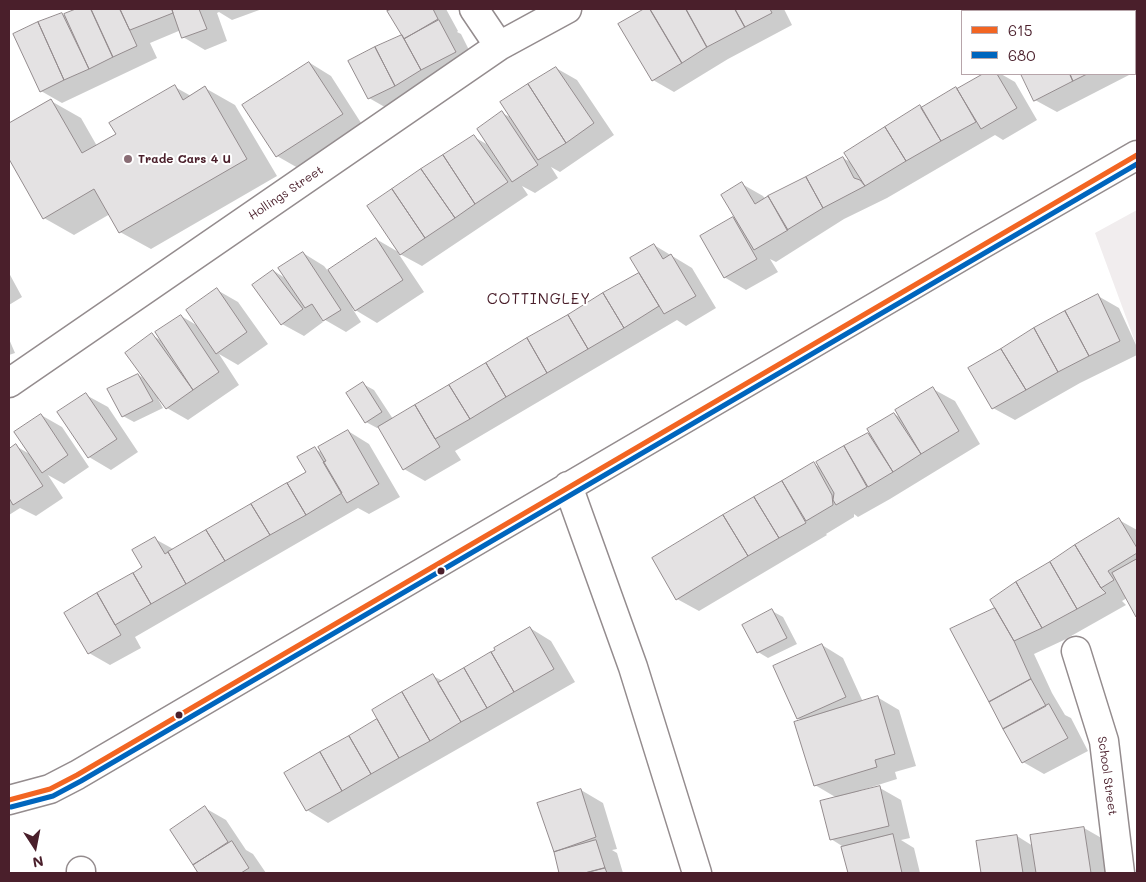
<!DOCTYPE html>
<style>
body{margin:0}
#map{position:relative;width:1146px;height:882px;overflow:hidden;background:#fff;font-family:Mali,sans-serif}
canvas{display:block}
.frame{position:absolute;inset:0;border:10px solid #4a1f2b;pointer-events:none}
.legend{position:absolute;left:961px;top:10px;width:175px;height:65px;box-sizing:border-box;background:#fff;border:1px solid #b7a5aa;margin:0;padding:6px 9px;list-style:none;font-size:15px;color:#4a1f2b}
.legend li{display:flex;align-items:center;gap:10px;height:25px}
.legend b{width:25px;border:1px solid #b7a5aa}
.north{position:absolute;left:10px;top:822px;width:50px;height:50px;-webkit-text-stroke:4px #fff;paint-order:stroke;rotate:169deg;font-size:14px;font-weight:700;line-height:20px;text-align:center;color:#4a1f2b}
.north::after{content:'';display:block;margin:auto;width:18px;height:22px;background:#4a1f2b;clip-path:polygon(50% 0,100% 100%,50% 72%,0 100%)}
</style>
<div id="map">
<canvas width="1146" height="882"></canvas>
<div class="frame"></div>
<ul class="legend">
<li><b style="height:6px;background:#f26522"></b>615</li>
<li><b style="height:6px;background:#0065bd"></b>680</li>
</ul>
<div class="north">N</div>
</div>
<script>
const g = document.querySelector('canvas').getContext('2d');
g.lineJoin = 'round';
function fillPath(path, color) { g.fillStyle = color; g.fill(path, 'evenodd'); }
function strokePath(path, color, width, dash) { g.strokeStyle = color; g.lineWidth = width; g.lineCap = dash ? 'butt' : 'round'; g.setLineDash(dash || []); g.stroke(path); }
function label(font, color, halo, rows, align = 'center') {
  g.font = font + ' Mali,sans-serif'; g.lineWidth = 4; g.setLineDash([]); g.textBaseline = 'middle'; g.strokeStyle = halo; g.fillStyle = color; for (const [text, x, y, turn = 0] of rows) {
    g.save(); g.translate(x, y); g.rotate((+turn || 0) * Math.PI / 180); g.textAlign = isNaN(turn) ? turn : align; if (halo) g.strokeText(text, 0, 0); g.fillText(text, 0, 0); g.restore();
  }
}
const built = new Path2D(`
 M1137 210V347L1095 233Z`);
const shadow = new Path2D(`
 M79 9H262L232 20 219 12 217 13 227 41 205 50 183 37 181 30 150 43 157 58 62 103 41 91 62 14 67 17 66 15Z
 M388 9H446L458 31 457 32 461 34 476 64 390 110 369 98 403 36Z
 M647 9H784L792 25 728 59 674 92 653 80 620 24Z
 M1109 9H1137V71L1135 72V11H1104Z
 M310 63 331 76 363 126 298 168 277 156Z
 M556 68 577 80 614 135 560 172 551 167 558 178 535 193 522 186 528 195 422 266 398 253 424 292 377 323 352 308 361 322 346 332 320 317 323 322 304 336 282 324 254 285 274 271 288 280 303 253 324 266 328 271 376 239 400 253 474 137 490 146 502 113 512 118Z
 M986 74H1001L1015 82 1037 120 1003 140 995 135 887 198 844 219 776 262 770 259 778 272 746 290 724 277 702 236 735 217 742 184 763 196 766 200 843 158 852 163 920 107 923 108Z
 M1022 74H1131L1057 112 1035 100Z
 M175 87 191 96 205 88 235 105 277 176 151 249 120 232 110 214 74 235 44 218 9 157V125L51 101 81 118 97 146 118 135Z
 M654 245 692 268 716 308 686 326 677 320 455 451 461 460 425 481 404 469 379 427 377 428 366 422 363 384 374 390 393 419 641 273Z
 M9 273 22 297 9 305Z
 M217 290 238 302 268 344 238 365 219 354 239 385 188 420 167 408 159 398 158 399 163 408 134 422 123 416 138 375 146 379 152 335 162 341 181 316 198 326Z
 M1098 296 1119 308 1137 347V355L1080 383 1015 420 993 408Z
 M9 339 15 353 9 355Z
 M933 389 955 401 980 444 890 499 858 517 854 514V517L826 534 827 535 699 611 677 599 654 558 814 464 821 468 818 462 870 433 894 414 901 418Z
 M86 395 108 407 138 452 111 470 89 457 59 413Z
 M41 415 62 427 89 467 64 484 48 475 63 498 36 516 20 508 9 515V450L16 446 31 455Z
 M348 431 369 444 400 497 369 514 358 508 135 637 141 648 110 665 89 653 144 567 155 539 175 550 307 473 315 449 324 454Z
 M1119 520 1137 530V616L1127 598 1122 601 1126 605 1064 640 1034 654 1052 693 1065 715 1071 718 1088 751 1044 774 1023 762 997 608Z
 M772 611 783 617 797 644 768 658 758 652Z
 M530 628 551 641 575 682 328 823 307 810 286 774 379 720 433 676 443 681 497 651Z
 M822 645 843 658 863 702 877 697 899 710 916 766 895 772 897 779 859 791V793L880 788 901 800 910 838 901 840 914 848 920 873H849L842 846 831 839 837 798 815 785 802 721 798 718Z
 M581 790 603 803 617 849 612 850 617 853 623 873H560L555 852Z
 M205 808 226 820 246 850 253 854 266 873H199L171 831Z
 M1084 828 1105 840 1110 873H982L978 842 1017 836 1033 846Z`);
const building = new Path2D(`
 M76 9H91L113 57 89 69 64 14Z
 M91 9H120L137 46 113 57Z
 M120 9H172L173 13 130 30Z
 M172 9H199L207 29 182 38Z
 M392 9H433L438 19 404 39 387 11Z
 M644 9H650L682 63 652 81 618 24Z
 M650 9H686L707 47 682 63Z
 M686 9H735L745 27 707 47Z
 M735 9H770L772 13 745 27Z
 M1107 9H1133L1135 11H1103Z
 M1135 12 1137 16V47L1135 48Z
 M62 13 89 69 64 80 38 22Z
 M439 20 456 52 421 70 404 39Z
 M38 22 64 80 40 92 13 34Z
 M402 35 421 70 395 86 375 47Z
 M375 47 395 86 368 99 348 61Z
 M309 62 343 114 276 157 242 105Z
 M556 67 594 123 566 143 528 84Z
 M983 74H997L1017 108 981 129 957 89Z
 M1021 74H1070L1073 81 1034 101Z
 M1070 74H1087L1073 81Z
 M528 84 566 143 538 160 500 102Z
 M175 85 183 100 205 86 247 159 119 233 94 189 43 219 9 159V123L51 99 82 153 116 134 109 123Z
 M956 87 976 122 941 141 921 108Z
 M920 105 941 141 906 161 885 127Z
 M502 111 538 165 512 182 477 129Z
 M885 127 906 161 865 186 844 153Z
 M474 135 508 182 475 204 443 155Z
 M443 155 475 204 455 218 421 169Z
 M843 157 854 178 860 180 865 186 823 208 806 177Z
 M421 169 455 218 425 238 392 189Z
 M806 177 823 208 787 230 768 196Z
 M742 182 755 204 768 196 788 230 754 250 721 195Z
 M392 189 425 238 400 255 367 206Z
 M733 217 757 259 724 278 700 236Z
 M376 238 403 280 355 311 328 270Z
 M654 244 663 259 671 254 696 296 664 314 630 258Z
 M303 252 341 310 323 321 312 304 305 308 278 268Z
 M273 270 303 309 281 325 252 285Z
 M639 273 659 306 624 328 603 293Z
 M217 288 247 332 216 354 186 310Z
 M603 293 624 328 588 349 568 315Z
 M1098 294 1120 341 1089 356 1065 311Z
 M1065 311 1089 356 1058 372 1034 328Z
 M181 315 219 372 193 390 155 332Z
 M568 315 588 349 547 373 527 338Z
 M1034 328 1058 372 1026 390 1001 349Z
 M152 333 193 390 166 409 125 353Z
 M527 338 547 373 506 397 486 363Z
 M1001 349 1026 390 992 409 968 368Z
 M486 363 506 397 470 419 449 385Z
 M138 374 153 401 122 417 107 389Z
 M363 382 382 412 365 423 346 393Z
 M449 385 470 419 435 439 415 405Z
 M933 387 959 431 921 454 895 410Z
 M86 393 117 439 88 458 57 412Z
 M415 405 440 447 403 470 378 427Z
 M894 413 921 454 893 472 867 429Z
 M41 414 68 455 42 473 14 432Z
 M348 430 379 484 347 503 323 462 326 461 318 447Z
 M868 433 893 472 868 487 844 446Z
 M16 444 43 486 13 505 9 498V449Z
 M844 446 867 487 836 505 833 500 834 493 816 462Z
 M315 447 342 493 306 515 287 483 306 472 297 457Z
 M814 462 832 495 833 505 806 521 782 481Z
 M782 481 806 523 779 538 754 497Z
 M287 483 306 515 270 535 251 504Z
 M754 497 779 538 748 556 723 515Z
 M251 504 270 535 225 561 206 530Z
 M723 515 748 556 676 600 652 558Z
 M1119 518 1137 548V553L1108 571 1114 580 1101 588 1075 545Z
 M206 530 225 561 186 584 168 552Z
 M155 537 165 554 168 552 186 584 151 604 133 573 142 567 132 550Z
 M1075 545 1101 588 1106 593 1077 609 1050 562Z
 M1137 559V616L1136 617 1112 573Z
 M1050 562 1077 609 1042 628 1016 582Z
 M133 573 151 604 115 625 97 593Z
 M1016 582 1042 628 1014 641 990 600Z
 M97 593 121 635 88 654 64 613Z
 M995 608 1014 641 1031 679 989 702 950 629Z
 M772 609 787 638 757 653 742 625Z
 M530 627 554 669 514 692 491 652 495 650 494 648Z
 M822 644 846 697 797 719 773 666Z
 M491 652 514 692 487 708 464 668Z
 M464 668 487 708 461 722 438 683Z
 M433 674 461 722 430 741 402 692Z
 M1031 679 1046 706 1003 729 989 702Z
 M402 692 430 741 399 758 372 710Z
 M878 696 895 754 875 760 877 767 814 786 794 722Z
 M1049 704 1068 738 1022 763 1003 729Z
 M377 719 399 758 371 774 349 736Z
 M349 736 371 774 342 791 320 752Z
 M320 752 342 791 306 811 284 773Z
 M880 786 889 826 830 840 820 801Z
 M581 789 596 837 554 852 537 803Z
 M205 806 228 842 193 865 170 830Z
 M1084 827 1091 873H1036L1030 835Z
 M893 834 902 873H848L841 847Z
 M1017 835 1023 873H981L976 841Z
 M596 840 605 868 585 873H559L554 852Z
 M232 841 249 868 241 873H198L193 865Z
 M605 868 607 873H585Z`);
const minor = new Path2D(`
 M474 9 499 46
 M9 383 499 46 567 9
 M568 486 633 667 697 873
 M1076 651 1104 741 1120 873
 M9 800 50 789 77 775 979 246 1137 155
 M81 871V873`);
const bus1 = new Path2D(`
 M9 800 50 789 77 775 1137 155`);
const bus2 = new Path2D(`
 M11 807 53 796 81 781 1137 164`);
const markers = [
 [128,159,5,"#896d75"],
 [441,571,4.5,"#4a1f2b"],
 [179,715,4.5,"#4a1f2b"]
];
const poiNames = [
 ["Trade Cars 4 U",138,159]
];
const streetNames = [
 ["Hollings Street",286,193,-34],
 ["School Street",1107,776,82]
];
const quarterNames = [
 ["COTTINGLEY",539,299]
];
fillPath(built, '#f1edee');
fillPath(shadow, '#0003');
fillPath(building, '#e4e2e3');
strokePath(building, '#948c8e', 1);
strokePath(minor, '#948c8e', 31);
strokePath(minor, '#fff', 28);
strokePath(bus1, '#f26522', 5);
strokePath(bus2, '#0065bd', 5);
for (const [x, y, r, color] of markers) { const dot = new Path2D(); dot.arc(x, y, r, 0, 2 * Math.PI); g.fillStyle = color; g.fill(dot); strokePath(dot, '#fff', 2); }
label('bold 12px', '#4a1f2b', '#fff', poiNames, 'left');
label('12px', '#4a1f2b', '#fff', streetNames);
g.letterSpacing = '1px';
label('15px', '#4a1f2b', '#fff', quarterNames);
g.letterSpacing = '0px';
</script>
